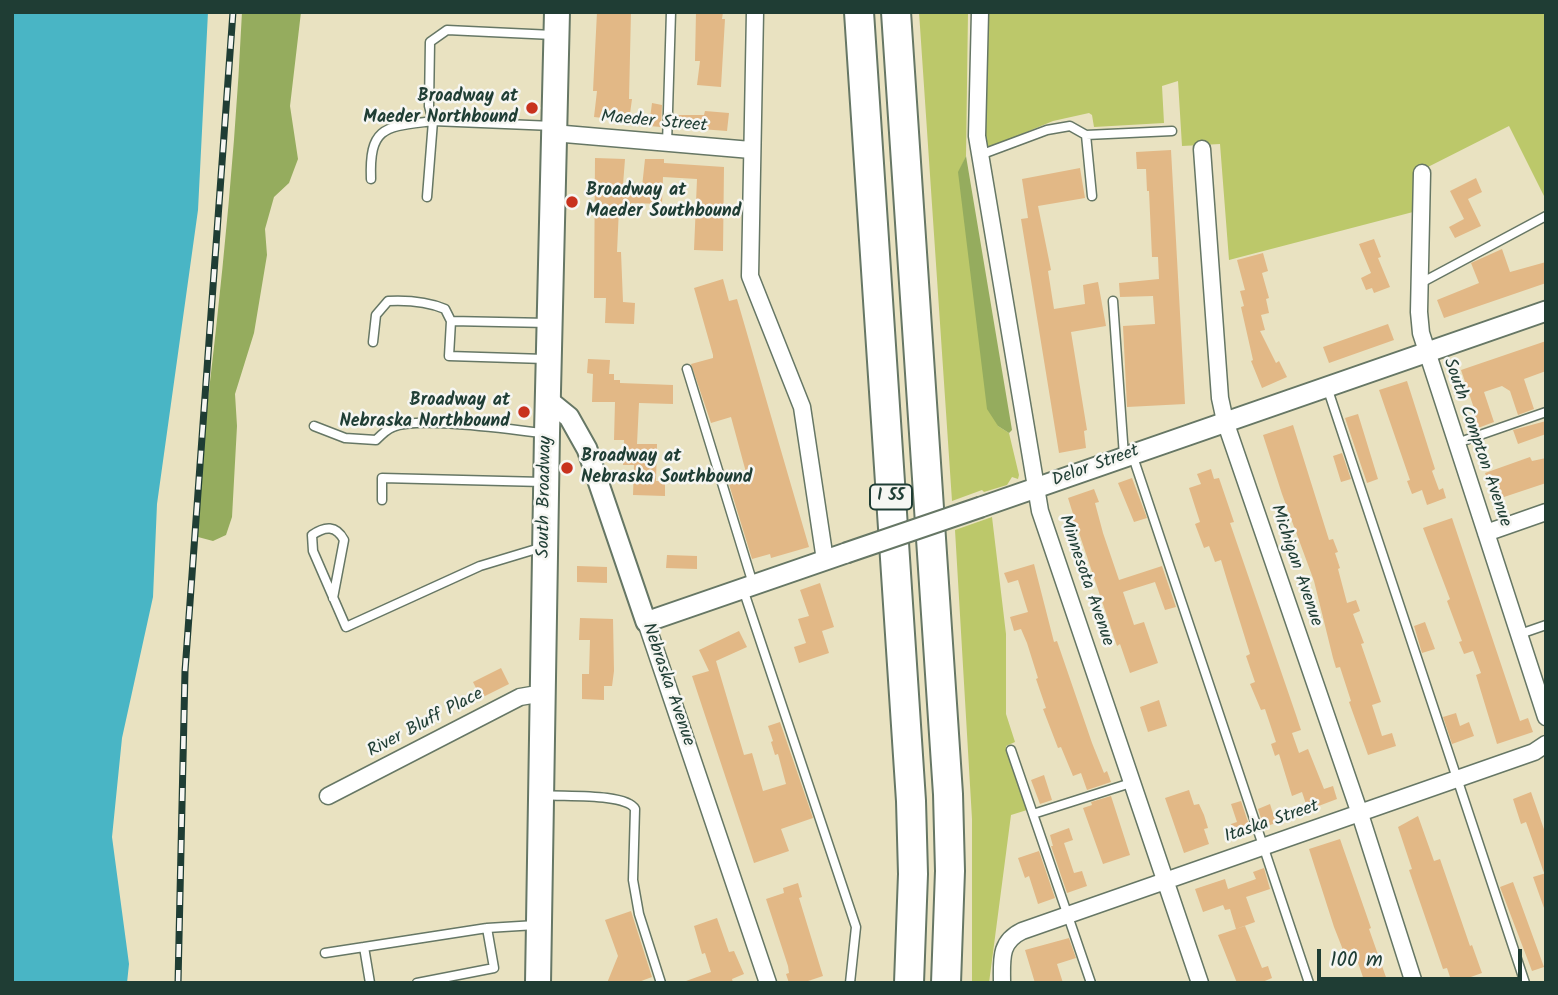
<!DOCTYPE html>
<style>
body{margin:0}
#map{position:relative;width:1558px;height:995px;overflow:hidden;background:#e9e2c1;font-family:Kalam,sans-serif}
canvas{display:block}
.frame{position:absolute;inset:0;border:14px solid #1f3d34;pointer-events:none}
.scale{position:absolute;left:1317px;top:949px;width:205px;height:32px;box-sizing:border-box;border:4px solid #1f3d34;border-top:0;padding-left:9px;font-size:21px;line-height:24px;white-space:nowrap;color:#1f3d34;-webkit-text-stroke:5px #f6f6f2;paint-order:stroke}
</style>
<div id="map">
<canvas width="1558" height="995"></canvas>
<div class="frame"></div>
<div class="scale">100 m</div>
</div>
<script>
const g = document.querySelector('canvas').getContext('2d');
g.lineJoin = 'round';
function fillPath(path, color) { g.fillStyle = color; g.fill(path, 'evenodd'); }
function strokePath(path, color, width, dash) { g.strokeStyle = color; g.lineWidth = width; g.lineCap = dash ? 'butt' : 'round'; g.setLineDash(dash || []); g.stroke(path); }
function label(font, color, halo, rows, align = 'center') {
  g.font = font + ' Kalam,sans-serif'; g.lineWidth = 5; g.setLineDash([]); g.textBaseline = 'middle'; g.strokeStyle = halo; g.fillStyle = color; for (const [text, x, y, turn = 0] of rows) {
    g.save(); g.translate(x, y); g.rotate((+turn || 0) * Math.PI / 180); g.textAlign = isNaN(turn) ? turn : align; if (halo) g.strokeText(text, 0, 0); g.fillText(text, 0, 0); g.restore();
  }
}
const green = new Path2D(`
 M919 12H968L966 156 959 172 998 426 1009 433 1019 475 1018 479 1012 477 1007 485 984 492 982 490 952 501Z
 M986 12H1546V200L1509 126 1416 173 1413 212 1229 260 1220 144 1182 146 1178 81 1162 86 1164 123 1094 127 1092 115 1089 113 1053 121 990 147 984 146Z
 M992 517 1006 634V714L1015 742 1006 746 1027 810 1011 815 989 983H972V819L955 530Z`);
const forest = new Path2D(`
 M242 12H301L290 106 298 159 289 183 274 197 265 229 267 255 254 333 235 394 237 426 232 517 226 535 213 541 198 537 193 524C214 354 234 184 242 12Z
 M966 156 1012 430 1009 433 998 426 987 409 958 172Z`);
const water = new Path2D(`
 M12 12H208L198 210 157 504 153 597 122 738 112 837 129 964 127 983H12Z`);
const building = new Path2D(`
 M597 12H631L629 99H632L629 121 594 117 597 91H593Z
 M696 12H723L722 19H725L721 87 697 85 700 61H695Z
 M652 103 662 105 661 127 649 126Z
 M705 111 729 113 727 131 674 127V115H704Z
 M1171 150 1185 404 1127 407 1123 326 1155 324 1153 296 1120 297 1119 283 1159 279 1158 257H1152L1149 191H1147L1146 169H1137L1136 152Z
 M595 158 625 159 623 185 642 187 645 159H664V163L724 167 723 251 694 250 697 179 663 177 662 204 631 203V208H619L617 252H621L623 302 635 303 634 324 605 323 606 298H594Z
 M1080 168 1085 198 1038 206 1051 270 1048 271 1054 309 1085 304 1083 285 1098 282 1106 326 1071 332 1087 430 1084 431 1086 448 1059 453 1021 219 1028 218 1022 179Z
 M1476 178 1482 192 1468 199 1481 226 1455 238 1449 227 1464 219 1450 191Z
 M1374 239 1381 257 1378 258 1390 287 1374 293 1372 288 1366 290 1361 278 1371 273 1359 244Z
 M1502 249 1510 272 1546 262V283L1444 318 1437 300 1479 283 1471 263Z
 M1263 253 1268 271 1262 273 1269 298 1266 299 1269 313 1261 315 1265 330 1260 331 1276 363 1279 361 1287 377 1262 388 1251 361 1253 360 1241 307 1244 306 1240 291 1245 290 1237 260Z
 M723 279 729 301 737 299 809 547 771 558 770 554 752 559 728 481 747 476 731 417 711 423 691 364 713 358V355L694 288Z
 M1388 324 1394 340 1329 363 1323 347Z
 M1546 341V371L1524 379 1534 409 1518 415 1510 391 1502 386 1484 392 1494 422 1478 428 1474 415 1476 414 1461 370Z
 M588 359 610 360 609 374H614V380H620V383L673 385V404L639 403 637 444H657L656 481H665V496L633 495 634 465H623L624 440H614L615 402H592L593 374 587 373Z
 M1407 381 1435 469 1432 471 1439 490 1443 488 1446 498 1427 505 1422 490 1412 494 1407 481 1410 480 1379 390Z
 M1358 414 1378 479 1367 483 1345 418Z
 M1546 421V434L1518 444 1513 430Z
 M1293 425 1329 540 1333 539 1338 552 1335 553 1340 568 1338 569 1347 603 1356 600 1360 611 1353 614 1364 643 1361 644 1381 702 1372 705 1382 736 1392 733 1396 746 1368 755 1349 702 1351 701 1340 667 1336 668 1333 658 1314 581 1282 494 1263 435Z
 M1342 453 1351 479 1341 482 1333 456Z
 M1530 457 1532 461 1546 458V483L1495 500 1485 473Z
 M1211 469 1214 479 1219 478 1234 522 1230 523 1296 715 1301 730 1292 733 1299 753 1308 749 1324 789 1333 786 1337 799 1308 810 1302 792 1292 796 1279 754 1275 756 1271 744 1276 742 1265 709 1261 710 1250 684 1255 682 1246 656 1250 654 1227 580 1221 560 1215 562 1209 546 1204 548 1195 524 1200 522 1189 488 1201 484 1197 474Z
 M1132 478 1147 518 1134 522 1118 483Z
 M1094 489 1099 502 1095 503 1103 533 1119 580 1162 566 1176 607 1165 610 1155 582 1123 592 1134 625 1144 622 1158 663 1130 673 1120 644 1117 646 1077 527 1072 529 1069 519 1074 517 1068 498Z
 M1452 518 1520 721 1528 718 1533 732 1497 744 1476 675 1481 673 1473 651 1464 654 1459 642 1462 641 1447 601 1450 599 1423 528Z
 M667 555 697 556V569L666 568Z
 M1034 564 1054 642 1057 641 1092 743 1104 773 1107 771 1111 782 1087 790 1081 773 1073 776 1061 747 1058 748 1043 709 1046 708 1036 679 1038 678 1027 643 1021 629 1014 631 1010 617 1028 612 1018 580 1008 583 1004 573Z
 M577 566 607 567V583L577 582Z
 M820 583 834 627 822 631 829 653 799 663 794 647 806 643 798 619 809 616 800 590Z
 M580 618 613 619 614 671 612 686H604V700L582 699V674H589L590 640H579Z
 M1425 622 1435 649 1422 653 1414 626Z
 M739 631 747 647 716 661 744 755 752 753 763 791 786 784 778 754 775 755 771 742 773 741 768 726 780 722 813 818 781 829 789 851 754 863 692 676 709 671 699 650Z
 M501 668 509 684 481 698 473 682Z
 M1159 700 1167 726 1148 732 1140 707Z
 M1456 713 1460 726 1469 722 1474 736 1452 744 1443 717Z
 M1044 775 1052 800 1040 804 1031 780Z
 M1189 790 1194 805 1199 804 1204 815 1208 828 1204 829 1209 844 1184 853 1165 798Z
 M1531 792 1546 835V872L1544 873 1526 822 1521 824 1513 799Z
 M1111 796 1130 855 1103 864 1083 808 1092 805 1091 802Z
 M1241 801 1251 831 1235 836 1231 824 1237 822 1231 804Z
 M1270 804 1276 823 1264 827 1258 809Z
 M1418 816 1434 861 1440 859 1470 946 1472 945 1482 973 1454 983H1452L1447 968 1443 969 1409 870 1412 869 1398 827Z
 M1069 828 1073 840 1064 843 1074 873 1082 871 1087 886 1067 893 1051 846H1053L1050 835Z
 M1340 839 1371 928 1369 929 1388 983H1365L1356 957 1347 960 1334 927 1309 849Z
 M1039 851 1055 898 1038 904 1029 876 1025 878 1018 858Z
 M1264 868 1270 889 1246 897 1255 922 1236 929 1230 909 1225 910 1223 905 1203 912 1195 889 1225 879 1228 889 1256 879 1253 872Z
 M1546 873V908H1544L1533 877Z
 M1513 882 1544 967 1532 971 1500 887Z
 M798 883 802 897 799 898 823 976 802 983H789L786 974 789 973 788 966 766 899 784 893 783 888Z
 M631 911 652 977 636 983H607L618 956 605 920Z
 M717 918 729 952 734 951 744 974 732 979 733 983H686V981L711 972 705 953 702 954 694 926Z
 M1245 926 1262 968 1268 966 1272 978 1260 983H1237L1218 935Z
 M1069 938 1076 958 1057 964 1063 983H1035L1025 950Z`);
const service = new Path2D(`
 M553 126 433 121 429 106 430 42 447 30 553 35
 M1086 135 1092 196
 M667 144 671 12
 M980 155 1047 130 1070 126 1086 135 1172 131
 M371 179C369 125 386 127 433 121L427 197
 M1419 284 1546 216
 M1113 301 1124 456
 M373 342 376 315 388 301C408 300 426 301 445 309L451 321
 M545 359 449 356 451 321 548 323
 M687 369 753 584
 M1327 387 1525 983
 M314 426 345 438 376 440C381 435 387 429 393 427 419 416 512 430 544 433
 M1457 443 1546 412
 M1133 457 1309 983
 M382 500V478L543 482
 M743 589 856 927 850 983
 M333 598 344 540C336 525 325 526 312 535L313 551 346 627 480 566 543 547
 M1520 634 1546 625
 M1011 750 1091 983
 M544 795C563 797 626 793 635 809L633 880 639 914 661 983
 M1033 814 1134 782
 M325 953 364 947
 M370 983 364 947 487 928 536 925
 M417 983 494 968 487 928`);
const minor = new Path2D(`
 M755 12 750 276 802 407 825 560
 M980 12 977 136 1040 511 1200 983
 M553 133 751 150
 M1202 149 1220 398 1225 421 1360 814 1414 983
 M1422 173 1419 312 1421 333 1546 717
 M1486 533 1546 512
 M646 622 768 983
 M328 796 520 697 543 693
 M1002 983C1002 960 999 942 1022 931L1534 752 1546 744`);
const tertiary = new Path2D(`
 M548 400 569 417 587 449 646 622 846 553
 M981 507 1546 311`);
const primary = new Path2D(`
 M538 983 547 433 557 12`);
const motorway = new Path2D(`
 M859 12 911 801 913 874 909 983
 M896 12 948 794 950 871 946 983`);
const rail = new Path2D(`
 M178 983 185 671 233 12`);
const tertiaryBridge = new Path2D(`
 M846 553 981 507`);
const markers = [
 [532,108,7,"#c8321e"],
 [572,202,7,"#c8321e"],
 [524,412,7,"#c8321e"],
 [567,468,7,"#c8321e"]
];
const shields = [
 [891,497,42]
];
const shieldNames = [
 ["I 55",891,497]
];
const poiNames = [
 ["Broadway at",518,98],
 ["Maeder Northbound",518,119],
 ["Broadway at",586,192,"left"],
 ["Maeder Southbound",586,213,"left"],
 ["Broadway at",510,402],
 ["Nebraska Northbound",510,423],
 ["Broadway at",581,458,"left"],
 ["Nebraska Southbound",581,479,"left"]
];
const streetNames = [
 ["Maeder Street",654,123,5],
 ["South Compton Avenue",1476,443,71],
 ["Delor Street",1096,467,-20],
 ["South Broadway",546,497,-89],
 ["Michigan Avenue",1295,566,71],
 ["Minnesota Avenue",1085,581,71],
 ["Nebraska Avenue",667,685,71],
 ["River Bluff Place",426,724,-28],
 ["Itaska Street",1272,823,-19]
];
fillPath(green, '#bcc86a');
fillPath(forest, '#95ac5e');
fillPath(water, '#49b5c5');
fillPath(building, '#e2b886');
strokePath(service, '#667765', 11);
strokePath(minor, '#667765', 19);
strokePath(tertiary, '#667765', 23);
strokePath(primary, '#667765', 28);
strokePath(motorway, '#667765', 32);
strokePath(service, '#fff', 8);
strokePath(minor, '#fff', 16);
strokePath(tertiary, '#fff', 19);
strokePath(primary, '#fff', 24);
strokePath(motorway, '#fff', 28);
strokePath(rail, '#1f3d34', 7);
strokePath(rail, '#f6f6f2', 4.5, [13]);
strokePath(tertiaryBridge, '#667765', 23, []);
strokePath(tertiaryBridge, '#fff', 19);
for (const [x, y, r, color] of markers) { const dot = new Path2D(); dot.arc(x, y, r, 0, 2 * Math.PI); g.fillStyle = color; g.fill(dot); strokePath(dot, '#f6f6f2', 2.5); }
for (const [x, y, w] of shields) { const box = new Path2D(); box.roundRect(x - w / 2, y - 12.5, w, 25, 5); g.fillStyle = '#f6f6f2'; g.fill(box); strokePath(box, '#1f3d34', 2); }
label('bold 16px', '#1f3d34', null, shieldNames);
label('bold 18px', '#1f3d34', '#f6f6f2', poiNames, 'right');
label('18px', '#1f3d34', '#f6f6f2', streetNames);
</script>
